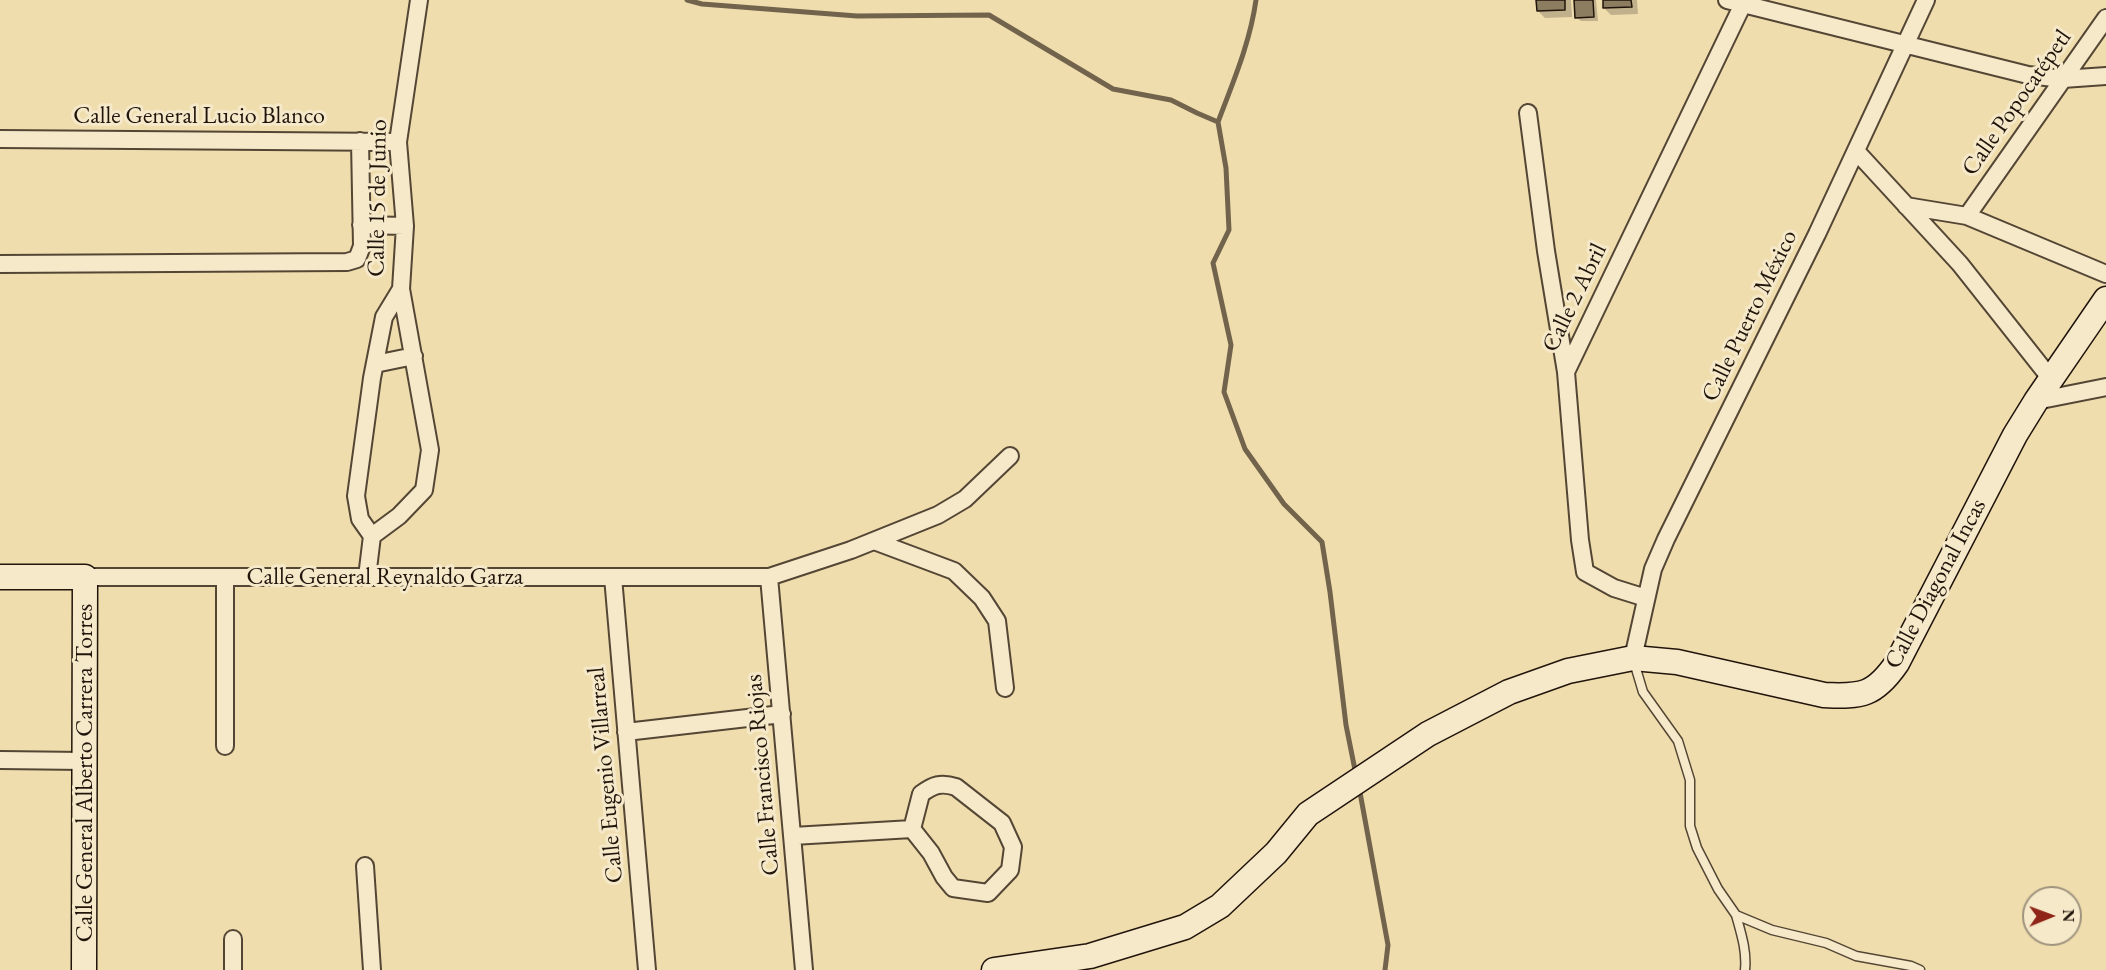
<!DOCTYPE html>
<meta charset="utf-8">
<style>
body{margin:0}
#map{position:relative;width:2106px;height:970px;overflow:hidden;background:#f0ddae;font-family:"EB Garamond",serif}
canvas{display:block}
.north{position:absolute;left:2022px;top:886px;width:60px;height:60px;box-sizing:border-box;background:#f5e9ca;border:2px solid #a0947e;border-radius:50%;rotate:89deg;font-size:16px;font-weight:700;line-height:24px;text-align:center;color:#20140b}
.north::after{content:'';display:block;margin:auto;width:21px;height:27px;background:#8f2418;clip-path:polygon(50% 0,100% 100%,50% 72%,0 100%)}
</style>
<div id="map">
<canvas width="2106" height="970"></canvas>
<div class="north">N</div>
</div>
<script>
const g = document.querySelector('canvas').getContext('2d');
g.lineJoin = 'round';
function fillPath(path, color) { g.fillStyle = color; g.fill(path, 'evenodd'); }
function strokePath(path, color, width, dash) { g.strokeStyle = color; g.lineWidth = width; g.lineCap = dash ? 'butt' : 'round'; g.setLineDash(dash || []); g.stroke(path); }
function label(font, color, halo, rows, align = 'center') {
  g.font = font + ' "EB Garamond",serif'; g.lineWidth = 6; g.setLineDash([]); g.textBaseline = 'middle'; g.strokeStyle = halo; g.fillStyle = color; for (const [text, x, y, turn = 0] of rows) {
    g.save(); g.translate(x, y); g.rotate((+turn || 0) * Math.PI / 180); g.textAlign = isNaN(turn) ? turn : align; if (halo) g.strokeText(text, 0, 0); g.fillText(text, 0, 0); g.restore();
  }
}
const shadow = new Path2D(`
 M1538 0H1571L1572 17 1545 18 1538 11Z
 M1576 0H1596L1598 21H1581L1576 17Z
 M1604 0H1637L1638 14 1611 15 1604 8Z`);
const stream = new Path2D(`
 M687 0 702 4 857 16 989 15 1113 89 1171 100 1197 113 1218 122 1226 168 1229 230 1213 263 1231 345 1224 392 1245 449 1284 504 1322 542 1330 592 1346 725 1356 775
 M1218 122C1233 82 1250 43 1256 0
 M1359 787 1388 945 1385 970`);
const building = new Path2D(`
 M1536 0H1565V10L1537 11Z
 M1574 0H1593L1594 17 1575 18Z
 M1603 0H1631L1632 7 1603 8Z`);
const lane = new Path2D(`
 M1634 662 1643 692 1678 741 1690 780V826L1697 848 1718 889 1736 915 1772 930 1826 943 1856 956 1911 966 1920 970
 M1736 915C1741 933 1747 951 1745 970`);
const street = new Path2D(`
 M1727 0 2028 75 2063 79 2106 76
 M1528 113 1546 251 1566 372 1580 540 1585 572 1614 588 1646 598
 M0 139 398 142
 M1856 151 1960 264 2051 379
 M1906 206 1967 216 2106 274
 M1967 216 2106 18
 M361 225 405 226
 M0 264 347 262 357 259 362 246 360 141
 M375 364 414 356
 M1566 372 1743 4
 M2036 401 2106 387
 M372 536 399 516 424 490 430 450 401 289
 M874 541 954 571 982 598 997 621 1005 688
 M85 577H769L851 550 938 515 965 499 1010 456
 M225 577V746
 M367 577 372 536 360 519 356 496 372 378 384 317 401 289 405 226 398 142 419 0
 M613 577 647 970
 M769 577 804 970
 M1633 658 1653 569 1666 539 1817 234 1926 0
 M626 732 782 714
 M0 760 84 761
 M793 836 912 829 931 853 944 877 953 888 988 893 1010 870 1013 847 1002 823 956 787C941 782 933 785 921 794L912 829
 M365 866 372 970
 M233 970V939`);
const secondary = new Path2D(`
 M0 577H85L84 970
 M994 970 1090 956 1185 927 1220 906 1276 853 1308 814 1428 734 1509 692 1568 671 1633 658 1677 662 1824 695C1862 697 1875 695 1897 663L2015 435 2036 401 2106 299`);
const streetNames = [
 ["Calle Popocatépetl",2017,103,-55],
 ["Calle General Lucio Blanco",199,116],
 ["Calle 15 de Junio",378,198,-89],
 ["Calle 2 Abril",1575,298,-64],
 ["Calle Puerto México",1750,316,-64],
 ["Calle General Reynaldo Garza",385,577],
 ["Calle Diagonal Incas",1936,584,-62],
 ["Calle General Alberto Carrera Torres",85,773,-90],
 ["Calle Eugenio Villarreal",606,775,-95],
 ["Calle Francisco Riojas",763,775,-95]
];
fillPath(shadow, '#0003');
strokePath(stream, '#72644c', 5);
fillPath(building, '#8c7d60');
strokePath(building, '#20140b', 1.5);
strokePath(lane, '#544634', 11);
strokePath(street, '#544634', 20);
strokePath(secondary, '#20140b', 27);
strokePath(lane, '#f5e9ca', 8);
strokePath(street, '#f5e9ca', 16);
strokePath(secondary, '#f5e9ca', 24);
label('24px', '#20140b', '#f5e9ca', streetNames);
</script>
